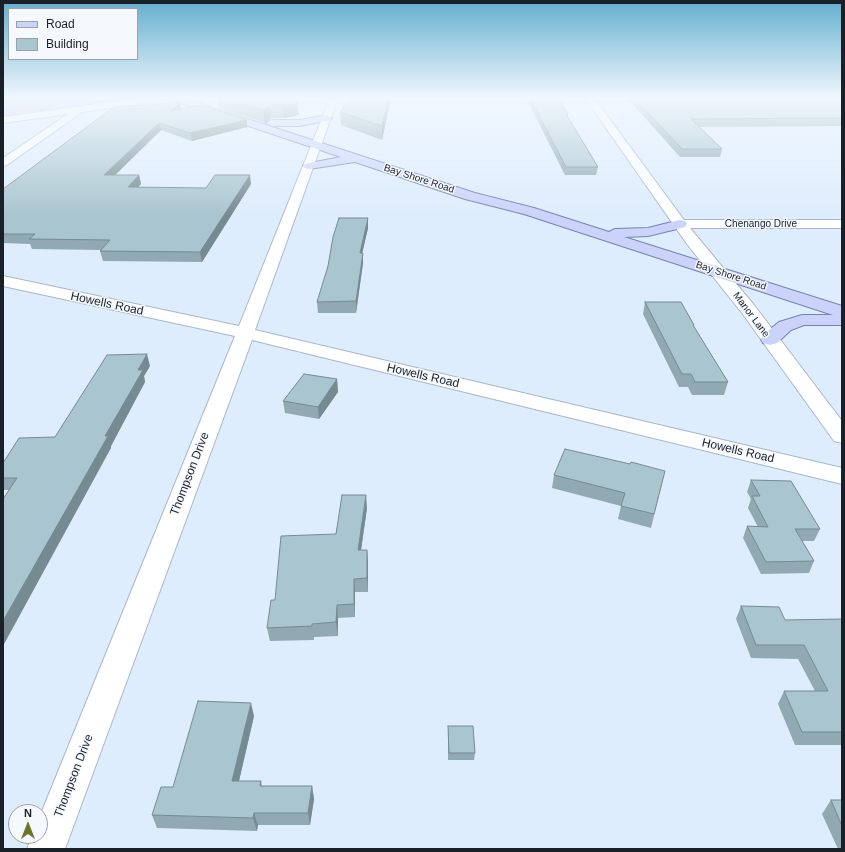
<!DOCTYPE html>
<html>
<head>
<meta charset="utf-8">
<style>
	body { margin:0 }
	#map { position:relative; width:845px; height:852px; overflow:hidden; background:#deedfd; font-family:Arial,sans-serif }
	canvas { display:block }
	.frame { position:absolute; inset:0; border:4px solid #192027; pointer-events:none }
	.legend { position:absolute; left:8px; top:8px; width:130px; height:52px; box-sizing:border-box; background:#f5f9fd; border:1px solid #9da2a7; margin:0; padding:5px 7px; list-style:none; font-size:12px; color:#192027 }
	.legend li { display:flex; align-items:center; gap:8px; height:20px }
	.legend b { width:20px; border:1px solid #9da2a7 }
	.north { position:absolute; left:8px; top:804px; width:40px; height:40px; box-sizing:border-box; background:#f5f9fd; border:1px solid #9da2a7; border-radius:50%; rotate:0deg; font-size:11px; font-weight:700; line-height:16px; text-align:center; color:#192027 }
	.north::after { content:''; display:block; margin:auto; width:14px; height:18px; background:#6b7723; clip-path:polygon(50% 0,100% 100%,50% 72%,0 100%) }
</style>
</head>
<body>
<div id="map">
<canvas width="845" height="852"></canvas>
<div class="frame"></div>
<ul class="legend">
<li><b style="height:5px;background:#cbd3fb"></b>Road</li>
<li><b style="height:11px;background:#a9c5cf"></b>Building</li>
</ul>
<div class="north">N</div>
</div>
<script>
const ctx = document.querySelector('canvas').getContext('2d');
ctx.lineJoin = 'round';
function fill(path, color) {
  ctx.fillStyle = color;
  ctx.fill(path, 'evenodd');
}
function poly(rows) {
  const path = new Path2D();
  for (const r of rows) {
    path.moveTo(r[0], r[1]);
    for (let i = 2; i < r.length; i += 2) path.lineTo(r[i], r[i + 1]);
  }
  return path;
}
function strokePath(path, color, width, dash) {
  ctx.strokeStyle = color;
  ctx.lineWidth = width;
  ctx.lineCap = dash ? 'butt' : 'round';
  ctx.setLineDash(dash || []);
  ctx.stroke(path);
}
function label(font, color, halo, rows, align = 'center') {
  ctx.font = font + ' Arial,sans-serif';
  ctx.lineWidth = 3;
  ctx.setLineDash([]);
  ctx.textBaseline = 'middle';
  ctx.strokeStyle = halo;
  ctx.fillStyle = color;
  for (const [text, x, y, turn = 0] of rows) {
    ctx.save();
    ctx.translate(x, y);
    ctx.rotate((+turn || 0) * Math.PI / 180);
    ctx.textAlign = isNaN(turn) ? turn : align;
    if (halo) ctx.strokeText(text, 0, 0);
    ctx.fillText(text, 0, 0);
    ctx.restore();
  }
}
fill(poly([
	[3,98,142,98,3,117]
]), '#d3bff8');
const minor = poly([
	[140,98,163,98,159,101,82,112,7,165,3,166,3,158,68,114,3,123,3,117,140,98],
	[330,98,338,98,255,330,842,468,842,484,252,340,65,849,27,849,32,836,40,836,40,816,235,336,3,286,3,276,239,326,330,98],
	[585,98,594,98,684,220,842,220,842,228,690,228,754,305,842,421,842,443,834,441,742,313,687,244,585,98]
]);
const major = poly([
	[170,98,183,98,475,193,534,208,609,232,615,229,648,228,680,220,685,221,687,224,685,227,648,236,624,237,842,306,842,325,804,325,791,330,777,343,770,345,763,343,761,339,763,335,779,322,802,315,833,315,524,214,465,199,355,162,309,169,305,168,303,166,305,164,341,157,171,100,170,98],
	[327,115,332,118,330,120,300,126,271,126,266,123,271,120,300,120,327,115]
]);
strokePath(minor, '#a6b8ca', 2);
strokePath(major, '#7682b0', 2);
fill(minor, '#fff');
fill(major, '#cbd3fb');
fill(poly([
	[217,98,293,98,297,102,299,115,284,118,271,118,265,123,219,108],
	[351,98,391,98,382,140,341,125,340,112],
	[526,98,558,98,568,114,568,117,598,167,596,175,565,175],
	[626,98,842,98,842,126,699,127,722,149,720,157,680,157,637,109],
	[181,109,247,127,192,141,161,130,115,175,139,175,141,184,137,187,206,188,251,184,202,262,103,261,100,251,101,250,32,249,30,244,3,243,3,189],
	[368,218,368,228,362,253,363,263,356,313,318,313,317,302],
	[645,302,694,325,694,327,728,382,724,395,692,395,688,387,679,387,643,314],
	[150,366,144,376,145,382,111,446,111,448,9,490,3,490,3,463,55,437],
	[337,379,338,392,319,419,285,413,283,401],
	[630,464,665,471,651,528,618,519,621,506,552,488,554,475],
	[751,480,820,529,814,541,802,541,814,561,809,573,761,574,743,538,747,526,758,527,748,508,751,499,747,492],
	[367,508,361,550,367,550,368,563,368,592,355,592,355,617,338,618,338,636,314,637,314,640,270,641,267,628,275,600,336,534],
	[741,606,785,620,842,619,842,745,795,745,778,704,784,691,815,691,798,659,751,658,736,619],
	[254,716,239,781,261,781,262,786,312,786,314,799,310,825,258,825,257,831,157,828,152,815,173,787],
	[448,726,475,753,474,760,448,760],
	[831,800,842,800,842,849,838,849,822,814]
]), '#91a9b2');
fill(poly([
	[388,98,391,98,382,140,382,126],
	[297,102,299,115,284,118,283,105],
	[180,103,181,110,171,111],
	[270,105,271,118,265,123,263,110],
	[247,120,247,127,192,141,190,133],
	[159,123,161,130,106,184,104,175],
	[139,175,141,184,130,196,128,187],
	[250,175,251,184,202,262,200,252],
	[368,218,368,228,360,263,360,253],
	[363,253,363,263,356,313,356,301],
	[147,354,150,366,144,376,145,382,111,446,111,448,3,646,3,621,105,436,138,370],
	[337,379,338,392,319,419,318,407],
	[366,495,367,508,359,564,358,550],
	[367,550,368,563,368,592,367,578],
	[354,579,355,592,355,617,354,604],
	[337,605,338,618,338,636,336,622],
	[251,703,254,716,236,794,232,781],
	[312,786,314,799,310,825,308,813],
	[254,813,258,825,257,831,253,818]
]), '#768a91');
const building = poly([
	[225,98,293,98,297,102,283,105,270,105,263,110,225,98],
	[351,98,388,98,382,126,340,112,351,98],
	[530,98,558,98,568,114,566,114,598,167,566,167,530,98],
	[634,98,842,98,842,118,691,119,722,149,682,149,634,98],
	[180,103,171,111,201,105,247,120,190,133,159,123,104,175,139,175,128,187,206,188,215,175,250,175,200,252,100,251,110,240,29,239,35,234,3,234,3,189,114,107,180,103],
	[339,218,368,218,360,253,363,253,356,301,317,302,328,266,333,237,339,218],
	[645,302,681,302,694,325,693,325,728,382,695,382,691,374,682,374,645,302],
	[147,354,138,370,143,370,105,436,108,436,3,621,3,499,17,478,3,478,3,463,19,438,55,437,107,355,147,354],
	[304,374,337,379,318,407,283,401,304,374],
	[565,449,630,464,631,462,665,471,654,514,621,506,625,493,554,475,565,449],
	[751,480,791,481,820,529,795,529,814,561,766,562,747,526,768,527,752,496,760,496,751,480],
	[342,495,366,495,358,550,367,550,367,578,354,579,354,604,337,605,336,622,312,624,312,626,267,628,271,600,275,600,281,536,336,534,342,495],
	[741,606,779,607,785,620,842,619,842,732,802,732,784,691,828,691,804,645,756,645,741,606],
	[198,701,251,703,232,781,261,781,260,786,312,786,308,813,254,813,253,818,152,815,161,787,173,787,198,701],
	[448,726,473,726,475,753,449,753,448,726],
	[831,800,842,800,842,826,831,800]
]);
fill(building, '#a9c5cf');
strokePath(building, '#768a91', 1);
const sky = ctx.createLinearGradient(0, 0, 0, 217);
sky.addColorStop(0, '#63aece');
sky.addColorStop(0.45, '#f0f7fe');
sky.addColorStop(1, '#f0f7fe00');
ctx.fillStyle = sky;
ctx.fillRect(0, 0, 845, 217);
label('10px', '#192027', '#f5f9fd', [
	["Bay Shore Road",419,179,18],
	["Chenango Drive",761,224],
	["Bay Shore Road",731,276,18],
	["Manor Lane",751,315,53]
]);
label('12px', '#192027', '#f5f9fd', [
	["Howells Road",107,304,12],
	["Howells Road",423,376,13],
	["Howells Road",738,451,13],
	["Thompson Drive",190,474,-69],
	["Thompson Drive",74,776,-69]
]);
</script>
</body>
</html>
